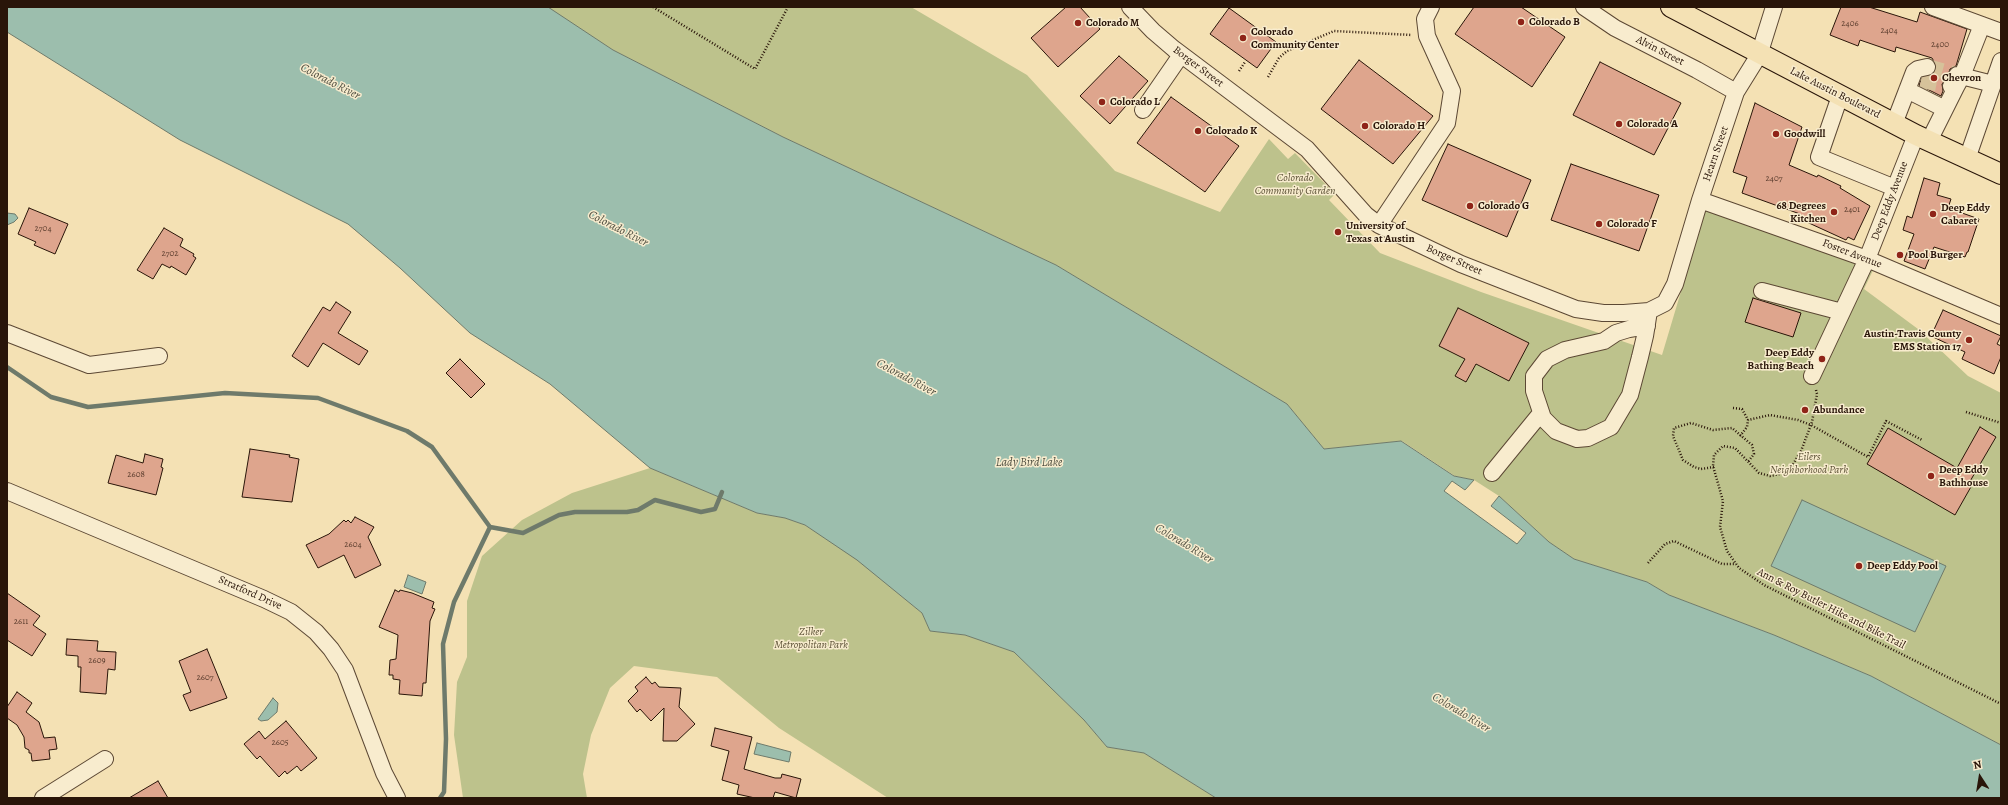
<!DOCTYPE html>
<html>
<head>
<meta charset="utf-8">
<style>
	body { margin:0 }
	#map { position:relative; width:2008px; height:805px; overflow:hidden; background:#f4e1b4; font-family:Alegreya,serif }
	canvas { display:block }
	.frame { position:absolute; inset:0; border:8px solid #291509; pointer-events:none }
	.north { position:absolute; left:1960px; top:757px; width:40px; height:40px; -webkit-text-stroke:3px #f8ecce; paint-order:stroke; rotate:348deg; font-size:11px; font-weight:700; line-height:16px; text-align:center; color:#291509 }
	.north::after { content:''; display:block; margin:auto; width:14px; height:18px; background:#291509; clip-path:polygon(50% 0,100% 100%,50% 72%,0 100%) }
</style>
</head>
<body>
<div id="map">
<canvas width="2008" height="805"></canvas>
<div class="frame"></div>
<div class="north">N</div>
</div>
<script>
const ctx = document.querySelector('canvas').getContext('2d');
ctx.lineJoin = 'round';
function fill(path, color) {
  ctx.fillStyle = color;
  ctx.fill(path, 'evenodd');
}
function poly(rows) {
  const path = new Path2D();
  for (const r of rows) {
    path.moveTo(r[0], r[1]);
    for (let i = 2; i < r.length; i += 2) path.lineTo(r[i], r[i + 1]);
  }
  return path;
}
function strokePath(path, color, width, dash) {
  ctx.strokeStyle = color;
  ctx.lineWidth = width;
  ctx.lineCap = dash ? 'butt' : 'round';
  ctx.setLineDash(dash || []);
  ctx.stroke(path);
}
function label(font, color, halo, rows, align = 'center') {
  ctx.font = font + ' Alegreya,serif';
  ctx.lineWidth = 3;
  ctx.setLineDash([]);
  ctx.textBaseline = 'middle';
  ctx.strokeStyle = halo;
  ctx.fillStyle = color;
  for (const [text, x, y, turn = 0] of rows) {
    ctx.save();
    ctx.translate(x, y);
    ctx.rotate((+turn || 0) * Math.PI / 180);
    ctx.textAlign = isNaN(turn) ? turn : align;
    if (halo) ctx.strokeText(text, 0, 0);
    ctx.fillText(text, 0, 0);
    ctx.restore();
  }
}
fill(poly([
	[547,7,911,7,1027,75,1115,171,1220,212,1269,139,1288,159,1295,153,1335,194,1329,200,1380,253,1481,292,1662,355,1706,208,1876,264,1864,289,1918,329,1968,376,2001,393,2001,745,1871,676,1774,635,1669,595,1647,582,1574,559,1549,542,1499,496,1474,480,1455,476,1402,441,1324,449,1287,404,1056,265,783,137,613,50],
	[650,468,757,513,785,518,805,525,857,559,922,613,930,631,965,635,1014,652,1084,720,1107,747,1144,753,1216,798,888,798,779,728,717,677,634,666,610,688,591,735,583,774,587,798,463,798,454,735,457,682,467,657,467,601,482,556,522,520,572,493]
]), '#bdc28c');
const water = poly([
	[7,7,548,7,613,50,783,137,1056,265,1287,404,1324,449,1401,441,1454,476,1474,480,1465,490,1452,481,1444,491,1517,544,1526,533,1491,506,1499,496,1549,542,1574,559,1647,582,1669,595,1774,635,1871,676,2001,745,2001,798,1216,798,1144,753,1107,747,1084,720,1014,652,965,635,930,631,922,613,857,560,805,525,785,518,757,513,650,468,550,384,470,333,400,268,348,224,180,140,7,32,7,7],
	[7,213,15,214,18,218,14,222,7,225,7,213],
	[1802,500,1946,566,1915,632,1771,566,1802,500],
	[408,575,426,582,422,594,404,587,408,575],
	[273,698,278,703,277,712,268,720,261,721,258,719,273,698],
	[757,743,791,752,789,762,754,754,757,743]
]);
fill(water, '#9cbead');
strokePath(water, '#6e7a6b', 1);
strokePath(poly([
	[7,367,51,397,88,407,225,393,318,398,407,431,432,447,490,527,523,533,559,515,575,512,627,512,638,510,655,500,701,512,715,509,722,492],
	[440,798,444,792,446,739,443,644,454,602,490,527]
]), '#6e7a6b', 4.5);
const building = poly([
	[1066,7,1080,7,1100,29,1058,67,1031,38,1066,7],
	[1474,7,1521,7,1565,37,1532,87,1455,34,1474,7],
	[1841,7,1869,7,1917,22,1920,12,1967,29,1956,66,1950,69,1948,77,1942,84,1943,91,1941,96,1919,85,1922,78,1933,74,1936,70,1936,65,1932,58,1896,47,1895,52,1860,40,1858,46,1830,35,1841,7],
	[1229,8,1276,42,1257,68,1210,34,1229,8],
	[1119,56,1148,81,1110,124,1080,96,1119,56],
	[1359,60,1433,116,1393,164,1321,109,1359,60],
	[1600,62,1681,103,1654,155,1573,115,1600,62],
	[1171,97,1239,146,1205,192,1137,143,1171,97],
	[1755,103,1802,127,1789,165,1817,177,1818,175,1841,186,1840,188,1870,206,1854,240,1848,237,1846,240,1798,218,1800,214,1742,193,1747,177,1733,172,1755,103],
	[1448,144,1531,180,1507,237,1422,200,1448,144],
	[1571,164,1659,195,1639,251,1551,220,1571,164],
	[1924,178,1940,183,1937,195,1951,199,1948,208,1979,219,1968,252,1967,252,1965,257,1934,247,1925,269,1904,261,1914,234,1903,230,1907,216,1912,218,1924,178],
	[29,208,68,224,55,254,34,245,36,242,18,234,29,208],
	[164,228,183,239,180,246,194,254,193,256,196,258,186,275,171,266,170,268,162,264,153,279,137,270,164,228],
	[1753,298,1801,313,1793,337,1745,322,1753,298],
	[336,302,351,312,338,333,368,351,359,365,323,343,308,367,292,356,323,307,330,311,336,302],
	[1458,308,1529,343,1509,381,1476,364,1466,382,1455,376,1465,359,1439,346,1458,308],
	[1943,310,2001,336,1997,344,2001,346,2001,357,1994,374,1962,359,1965,352,1931,336,1943,310],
	[460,359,485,384,471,398,446,373,460,359],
	[1980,427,1996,437,1969,483,1972,485,1955,515,1867,464,1888,428,1957,468,1980,427],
	[250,449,290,455,289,457,299,459,292,502,242,497,250,449],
	[145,454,163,459,161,467,163,468,156,495,108,483,116,455,143,463,145,454],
	[355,517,374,527,368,537,381,565,355,578,344,555,318,568,306,545,329,534,344,520,346,522,348,520,351,523,355,517],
	[395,590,399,592,400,590,412,593,434,602,432,608,435,609,430,621,426,683,423,683,422,696,399,694,400,680,393,679,393,675,389,675,390,660,396,659,398,635,379,627,395,590],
	[7,593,40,616,33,625,46,634,32,656,7,640,7,593],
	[67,639,98,641,97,651,116,652,115,670,108,669,106,694,80,692,81,667,78,667,78,656,66,655,67,639],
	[207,649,227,698,190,711,183,695,191,692,179,661,207,649],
	[646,677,652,684,655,682,659,687,681,688,679,707,695,724,677,741,663,741,664,708,651,721,640,709,637,712,628,701,638,691,635,687,646,677],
	[17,692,32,703,26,712,39,722,44,738,55,737,57,749,49,750,50,759,32,761,31,753,29,753,29,750,25,748,24,737,17,725,7,718,7,707,17,692],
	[286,721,317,758,301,771,297,766,287,774,285,771,279,777,260,756,257,759,244,744,259,731,265,739,286,721],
	[715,728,752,737,744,769,775,778,781,778,782,774,801,779,796,798,775,792,773,798,755,798,737,794,739,785,722,780,729,751,711,746,715,728],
	[158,781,168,798,129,798,158,781]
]);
fill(building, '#dea58d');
strokePath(building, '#291509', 1);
strokePath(poly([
	[1927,67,1957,75],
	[1921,80,1951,86]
]), '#d6c29a', 16, [16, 8]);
const minor = poly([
	[1130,7,1153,31,1174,49,1307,149,1366,215,1379,225,1461,264,1576,309,1603,313,1624,313,1649,311,1665,303,1675,284,1700,200,1736,92,1759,55,1774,7],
	[1584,7,1615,28,1697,70,1736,92],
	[1933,7,2001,32],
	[1957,75,1993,84],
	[1951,86,1956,87,1962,76,1982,25],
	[1907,90,1945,109,1956,87],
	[1840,96,1819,157,1895,188],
	[1143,110,1181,55],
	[1894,124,1914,72,1918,69,1927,67],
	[1929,141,1945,109],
	[1967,159,2001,61],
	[1700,200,1867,259,2001,316],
	[1379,225,1447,123,1452,91,1427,36,1425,19,1431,7],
	[1762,291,1842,312],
	[1647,326,1629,329,1616,333,1604,341,1565,350,1547,359,1534,376,1534,391,1543,418,1556,431,1577,439,1588,438,1611,427,1630,395,1640,357,1645,336,1649,311],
	[7,333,89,365,159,356],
	[1812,376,1867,259,1916,135],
	[1492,473,1541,413],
	[7,491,264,599,291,612,316,632,331,649,345,670,384,773,397,798],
	[43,798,105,759]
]);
const major = poly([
	[1671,7,1916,135,2001,174]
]);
strokePath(minor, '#5c4834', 18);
strokePath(major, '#291509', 22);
strokePath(poly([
	[653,7,755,69,788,7],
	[1239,71,1245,62],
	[1268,77,1279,58,1287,51,1334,31,1412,35],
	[1816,390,1817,394,1812,422,1801,451,1792,466,1780,474,1770,476,1759,473,1735,448,1723,446,1714,455,1713,466,1723,501,1720,527,1727,551,1739,568,1764,585,2001,704],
	[1733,408,1742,409,1748,420],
	[1966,412,2001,423],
	[1740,436,1747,427,1748,420,1770,415,1798,420,1811,425,1868,457,1886,421,1922,440],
	[1714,467,1701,469,1694,467,1683,460,1673,436,1674,428,1691,423,1713,430,1732,428,1752,445,1754,454,1748,462],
	[1648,563,1665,544,1674,541,1722,564,1736,564]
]), '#291509', 2.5, [1, 2]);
strokePath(minor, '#f8ecce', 16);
strokePath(major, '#f4e1b4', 20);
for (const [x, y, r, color] of [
	[1521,22,4,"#8f2418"],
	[1078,23,4,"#8f2418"],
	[1243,38,4,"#8f2418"],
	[1934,78,4,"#8f2418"],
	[1102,102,4,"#8f2418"],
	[1619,124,4,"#8f2418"],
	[1365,126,4,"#8f2418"],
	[1198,131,4,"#8f2418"],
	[1776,134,4,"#8f2418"],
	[1470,206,4,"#8f2418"],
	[1834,212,4,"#8f2418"],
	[1933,214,4,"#8f2418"],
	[1599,224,4,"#8f2418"],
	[1338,232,4,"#8f2418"],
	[1900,255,4,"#8f2418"],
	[1969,340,4,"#8f2418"],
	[1822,359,4,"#8f2418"],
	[1805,410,4,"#8f2418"],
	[1931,476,4,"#8f2418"],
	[1859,566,4,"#8f2418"]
]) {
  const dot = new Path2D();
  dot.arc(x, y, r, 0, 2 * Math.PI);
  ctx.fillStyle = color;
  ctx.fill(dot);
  strokePath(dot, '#f8ecce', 1.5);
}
label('9px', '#56392a', null, [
	["2406",1850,24],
	["2404",1889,31],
	["2400",1940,45],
	["2407",1774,179],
	["2401",1852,210],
	["2704",43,229],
	["2702",170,254],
	["2608",136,475],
	["2604",353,545],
	["2611",21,622],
	["2609",97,661],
	["2607",205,678],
	["2605",280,743]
]);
label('bold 11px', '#291509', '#f8ecce', [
	["Colorado B",1529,22],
	["Colorado M",1086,23],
	["Colorado",1251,32],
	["Community Center",1251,45],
	["Chevron",1942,78],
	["Colorado L",1110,102],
	["Colorado A",1627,124],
	["Colorado H",1373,126],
	["Colorado K",1206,131],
	["Goodwill",1784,134],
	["Colorado G",1478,206],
	["68 Degrees",1826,206,"right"],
	["Kitchen",1826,219,"right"],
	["Deep Eddy",1941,208],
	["Cabaret",1941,221],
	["Colorado F",1607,224],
	["University of",1346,226],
	["Texas at Austin",1346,239],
	["Pool Burger",1908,255],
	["Austin-Travis County",1961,334,"right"],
	["EMS Station 17",1961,347,"right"],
	["Deep Eddy",1814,353,"right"],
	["Bathing Beach",1814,366,"right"],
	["Abundance",1813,410],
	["Deep Eddy",1939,470],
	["Bathhouse",1939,483],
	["Deep Eddy Pool",1867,566]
], 'left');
label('11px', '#291509', '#f8ecce', [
	["Alvin Street",1660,51,27],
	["Borger Street",1198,67,37],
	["Lake Austin Boulevard",1835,93,27],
	["Hearn Street",1716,154,-71],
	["Deep Eddy Avenue",1890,201,-69],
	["Foster Avenue",1852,254,21],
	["Borger Street",1454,260,24],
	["Stratford Drive",250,593,24],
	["Ann & Roy Butler Hike and Bike Trail",1831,609,27]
]);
label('italic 11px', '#5d5237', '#f8ecce', [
	["Colorado",1295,178],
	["Community Garden",1295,191],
	["Eilers",1809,457],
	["Neighborhood Park",1809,470],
	["Zilker",811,632],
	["Metropolitan Park",811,645]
]);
label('italic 12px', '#515042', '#f8ecce', [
	["Colorado River",330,82,27],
	["Colorado River",618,229,27],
	["Colorado River",906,378,28],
	["Lady Bird Lake",1029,463],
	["Colorado River",1184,544,31],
	["Colorado River",1461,713,31]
]);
</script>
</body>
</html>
